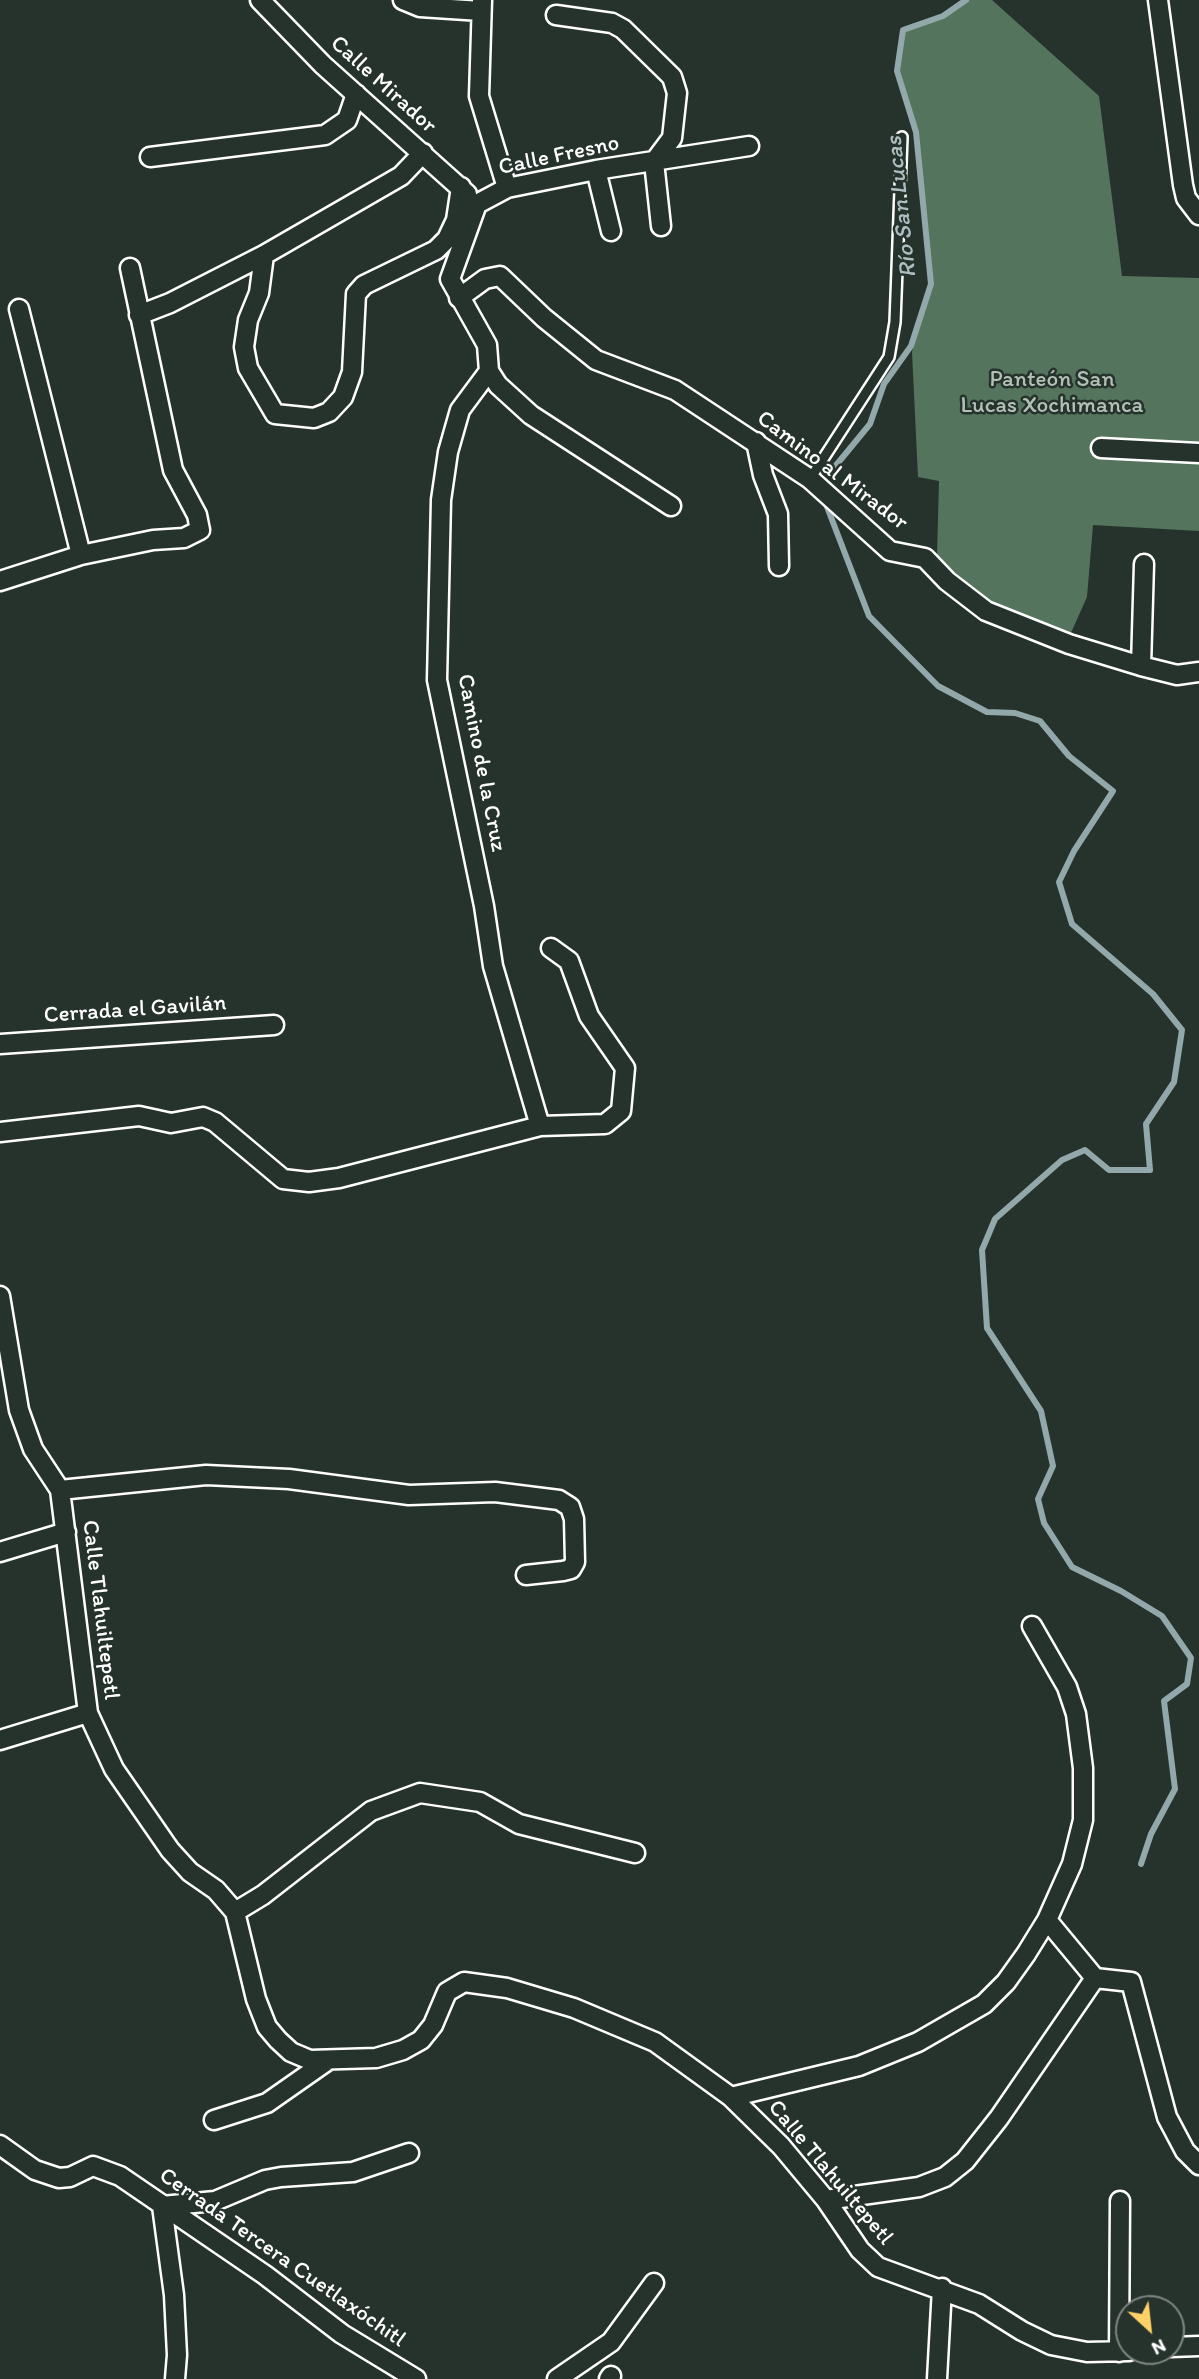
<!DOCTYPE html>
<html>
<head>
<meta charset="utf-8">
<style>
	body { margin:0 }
	#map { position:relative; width:1199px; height:2379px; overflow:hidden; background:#26332d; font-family:Itim,sans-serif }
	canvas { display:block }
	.north { position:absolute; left:1115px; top:2295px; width:70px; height:70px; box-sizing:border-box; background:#26332d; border:2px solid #7d8581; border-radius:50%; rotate:153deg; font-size:19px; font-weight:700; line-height:28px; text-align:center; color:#fff }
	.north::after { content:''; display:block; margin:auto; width:24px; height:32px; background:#ffd166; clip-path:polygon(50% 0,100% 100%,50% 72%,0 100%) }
</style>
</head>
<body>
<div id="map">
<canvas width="1199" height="2379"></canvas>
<div class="north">N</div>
</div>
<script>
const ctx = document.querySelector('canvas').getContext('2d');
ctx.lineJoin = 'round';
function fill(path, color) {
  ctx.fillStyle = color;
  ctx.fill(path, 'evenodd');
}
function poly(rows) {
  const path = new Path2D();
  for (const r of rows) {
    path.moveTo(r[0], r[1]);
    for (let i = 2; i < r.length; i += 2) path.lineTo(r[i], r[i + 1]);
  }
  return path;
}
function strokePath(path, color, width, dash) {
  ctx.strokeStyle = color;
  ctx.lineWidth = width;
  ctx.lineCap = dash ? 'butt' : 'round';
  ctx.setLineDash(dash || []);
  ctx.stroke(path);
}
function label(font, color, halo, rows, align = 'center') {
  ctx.font = font + ' Itim,sans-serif';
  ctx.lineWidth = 5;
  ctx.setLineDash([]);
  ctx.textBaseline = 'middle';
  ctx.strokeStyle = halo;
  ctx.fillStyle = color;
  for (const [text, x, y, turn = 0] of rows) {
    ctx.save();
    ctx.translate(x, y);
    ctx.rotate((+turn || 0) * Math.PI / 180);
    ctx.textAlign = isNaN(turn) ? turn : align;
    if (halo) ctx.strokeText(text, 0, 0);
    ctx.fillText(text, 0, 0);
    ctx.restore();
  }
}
fill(poly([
	[966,0,992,0,1099,96,1122,276,1199,278,1199,531,1093,525,1087,597,1070,635,991,605,937,557,939,481,918,477,912,352,931,284,916,132,897,72,903,30,943,16]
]), '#54745d');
strokePath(poly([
	[833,469,870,424,884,384,911,346,931,284,916,132,897,71,903,30,943,16,966,0],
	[824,499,869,616,938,686,987,712,1015,713,1040,721,1069,756,1113,791,1074,851,1059,882,1072,924,1153,994,1182,1030,1174,1082,1146,1124,1150,1170,1109,1170,1085,1150,1062,1160,995,1219,982,1250,987,1328,1041,1411,1053,1466,1038,1499,1044,1523,1072,1567,1121,1591,1162,1616,1191,1658,1187,1684,1164,1701,1175,1789,1151,1834,1141,1864]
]), '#93a8aa', 6);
const service = poly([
	[810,479,889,357,895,322,902,137]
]);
const minor = poly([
	[260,0,323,65,467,194],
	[403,0,420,7,481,11],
	[482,0,479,96,507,188],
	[1158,0,1183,185,1186,198,1199,215],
	[556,15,612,23,623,29,672,77,677,93,672,138,654,162],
	[150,157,325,135,347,120,356,94],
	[654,162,661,226],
	[596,170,611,231],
	[264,255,259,293,248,320,244,347,248,368,275,414,314,418,329,412,343,397,352,372,356,294,364,285,436,250,447,239,456,220,461,187],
	[459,298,485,279,500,276,544,318,596,360,675,390,810,479,890,551,925,558,947,581,986,611,1069,644,1141,666,1177,675,1199,672],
	[19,309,81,555],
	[139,315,170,303,264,255,401,176,423,153],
	[489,371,460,410,448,452,441,500,437,680,484,906,493,966,540,1126],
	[489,371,487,345,450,279,477,204,507,188,596,170,749,146],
	[489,371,498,385,531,415,671,506],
	[756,442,763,475,778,514,779,566],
	[1101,448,1199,453],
	[0,581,81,555,153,540,184,538,200,530,197,515,173,470,130,268],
	[1141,666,1144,564],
	[0,1044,274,1025],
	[0,1132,139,1116,171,1123,203,1117,215,1122,283,1179,309,1182,339,1178,540,1126,605,1124,621,1111,625,1068,589,1016,569,961,551,948],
	[0,1296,19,1410,33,1449,60,1490,88,1713,114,1769,170,1850,190,1872,216,1890,235,1912,256,1999,267,2027,278,2040,291,2052,310,2060,376,2058,403,2050,421,2040,433,2025,447,1992,464,1982,507,1988,574,2008,655,2042,731,2097,781,2146,826,2200,860,2250,878,2267,979,2304,1022,2331,1051,2345,1087,2352,1129,2351],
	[60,1490,206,1475,289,1479,409,1495,495,1492,559,1500,570,1507,574,1519,575,1562,571,1569,563,1571,526,1575],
	[0,1552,66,1532],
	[0,1740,88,1713],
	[235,1912,263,1895,371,1811,420,1793,480,1802,519,1824,635,1853],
	[1047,1920,1095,1978],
	[1095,1978,1131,1982,1167,2117,1185,2151,1199,2165],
	[731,2097,859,2066,918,2042,984,2004,1006,1982,1026,1954,1047,1920,1072,1864,1083,1820,1083,1768,1076,1714,1067,1687,1032,1626],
	[214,2120,267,2103,327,2061],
	[0,2145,35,2170,59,2178,70,2177,93,2166,120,2176,265,2275,342,2334,416,2379],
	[826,2200,919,2187,945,2177,965,2161,999,2118,1095,1978],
	[1171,2347,1199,2346],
	[1119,2352,1120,2201],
	[175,2379,177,2355,174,2295,162,2206,215,2201,265,2180,281,2177,353,2172,409,2153],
	[557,2379,611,2342,654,2283],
	[609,2379,611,2376],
	[937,2379,942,2288]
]);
strokePath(service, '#fff', 14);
strokePath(minor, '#fff', 23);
strokePath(service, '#26332d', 9);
strokePath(minor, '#26332d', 18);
label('23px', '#fff', '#26332d', [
	["Calle Mirador",383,85,42],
	["Calle Fresno",559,156,-12],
	["Camino al Mirador",832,471,37],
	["Camino de la Cruz",481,763,79],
	["Cerrada el Gavilán",135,1010,-4],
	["Calle Tlahuiltepetl",100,1610,83],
	["Calle Tlahuiltepetl",830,2173,50],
	["Cerrada Tercera Cuetlaxóchitl",282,2258,35]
]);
label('23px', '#b2c0b6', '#26332d', [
	["Panteón San",1052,380],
	["Lucas Xochimanca",1052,406]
]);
label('italic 24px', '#aebec0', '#26332d', [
	["Río San Lucas",902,207,-96]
]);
</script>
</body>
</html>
